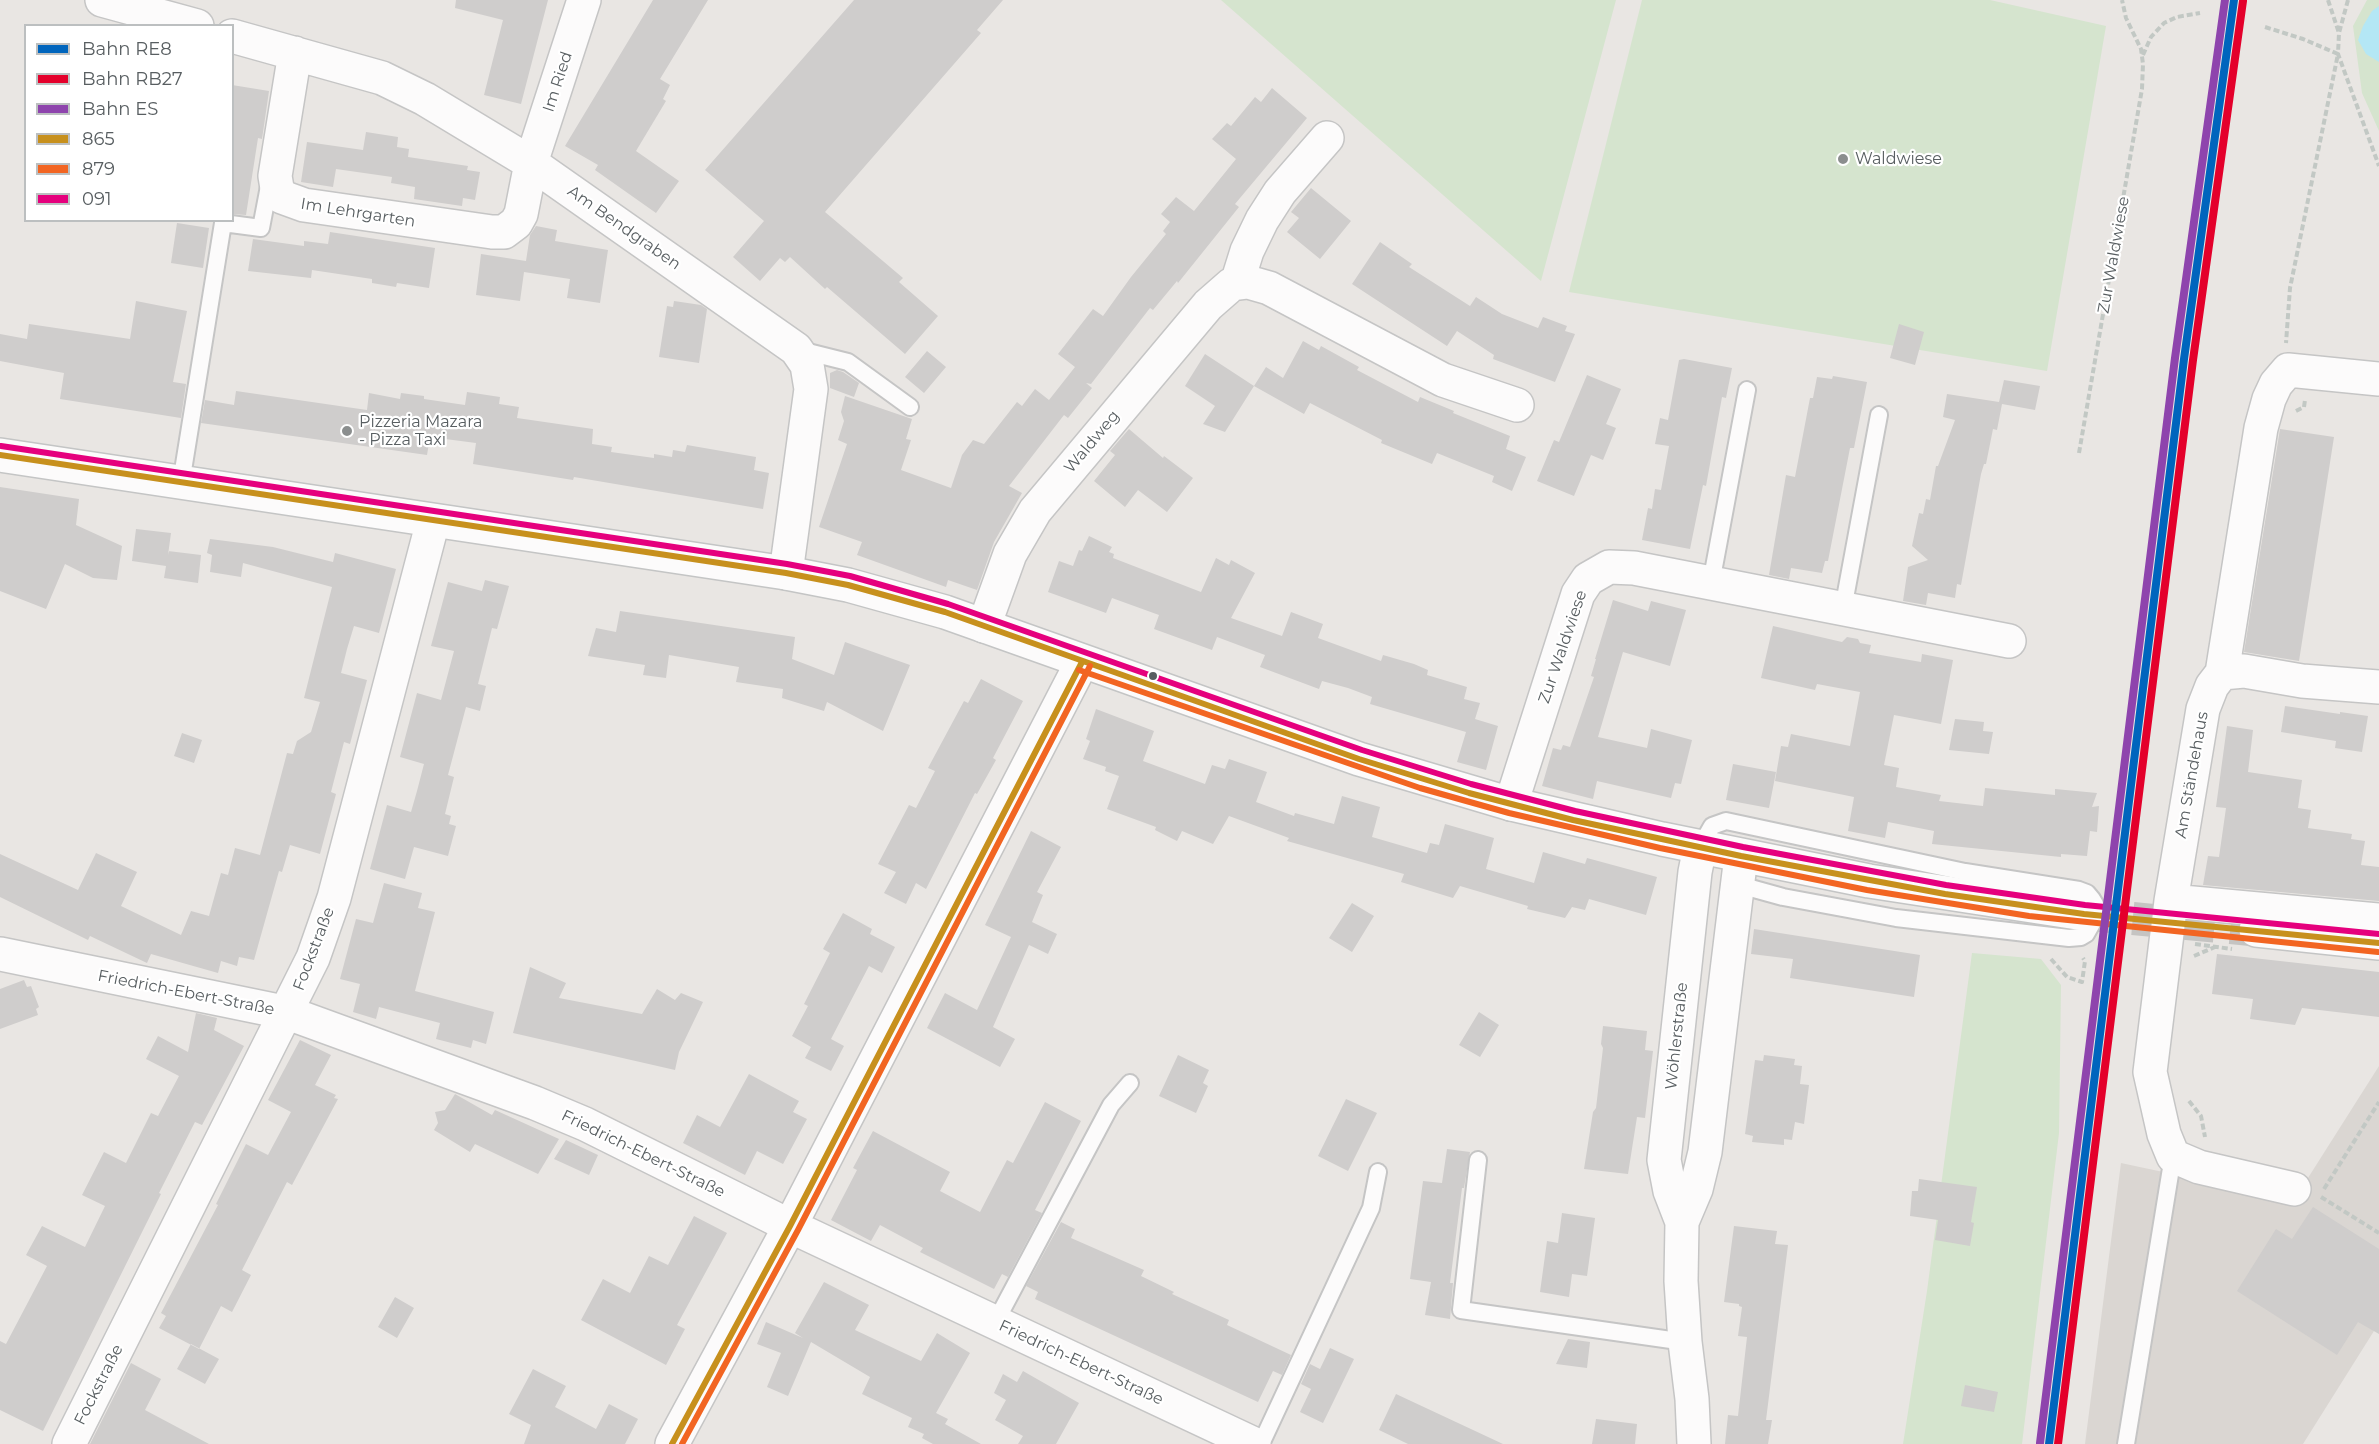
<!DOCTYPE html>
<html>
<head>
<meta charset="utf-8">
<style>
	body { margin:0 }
	#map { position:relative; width:2379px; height:1444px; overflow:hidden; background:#e9e6e3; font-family:Montserrat,sans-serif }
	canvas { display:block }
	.legend { position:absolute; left:24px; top:24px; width:210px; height:198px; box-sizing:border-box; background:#fff; border:2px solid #bcbfc0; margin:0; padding:8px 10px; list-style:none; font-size:18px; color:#585e61 }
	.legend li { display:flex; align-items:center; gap:12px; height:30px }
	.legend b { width:30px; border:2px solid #bcbfc0 }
</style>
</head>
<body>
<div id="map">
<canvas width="2379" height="1444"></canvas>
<ul class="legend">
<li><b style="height:8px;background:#0065bd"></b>Bahn RE8</li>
<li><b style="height:8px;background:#e4002b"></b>Bahn RB27</li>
<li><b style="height:8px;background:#8e44ad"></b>Bahn ES</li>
<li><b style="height:8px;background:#c7901d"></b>865</li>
<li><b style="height:8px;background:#f26522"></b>879</li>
<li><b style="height:8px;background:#e5007d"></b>091</li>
</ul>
</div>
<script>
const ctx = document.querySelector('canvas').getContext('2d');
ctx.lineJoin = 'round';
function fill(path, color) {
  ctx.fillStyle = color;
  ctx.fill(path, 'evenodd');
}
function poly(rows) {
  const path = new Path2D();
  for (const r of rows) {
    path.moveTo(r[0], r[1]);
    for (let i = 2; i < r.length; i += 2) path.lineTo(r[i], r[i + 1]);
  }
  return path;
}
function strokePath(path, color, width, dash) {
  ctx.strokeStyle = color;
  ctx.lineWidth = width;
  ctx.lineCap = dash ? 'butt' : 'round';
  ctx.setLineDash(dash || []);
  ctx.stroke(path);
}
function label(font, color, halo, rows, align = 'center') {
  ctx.font = font + ' Montserrat,sans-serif';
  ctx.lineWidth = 4.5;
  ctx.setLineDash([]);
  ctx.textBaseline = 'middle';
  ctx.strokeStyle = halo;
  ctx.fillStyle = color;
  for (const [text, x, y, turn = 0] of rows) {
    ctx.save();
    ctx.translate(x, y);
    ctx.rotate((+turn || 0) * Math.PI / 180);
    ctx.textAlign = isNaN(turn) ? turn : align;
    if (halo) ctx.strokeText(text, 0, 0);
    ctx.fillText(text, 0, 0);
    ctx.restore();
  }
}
fill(poly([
	[2379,1066,2379,1323,2303,1444,2085,1444,2121,1163,2294,1200]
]), '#dad6d2');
fill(poly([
	[1221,0,1616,0,1541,281],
	[1642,0,1990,0,2106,26,2047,371,1569,292],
	[2367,0,2379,0,2379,131,2362,93,2353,26],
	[1972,953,2041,959,2061,985,2059,1133,2022,1444,1903,1444,1927,1291]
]), '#d5e4ce');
fill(poly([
	[2379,6,2379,62,2366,54,2358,40,2363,26,2372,11]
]), '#b4e7f5');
fill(poly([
	[456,0,548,0,521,104,484,95,503,20,455,8],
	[653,0,708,0,660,79,670,85,663,99,666,101,636,151,679,181,656,213,595,170,598,165,565,146],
	[854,0,1003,0,977,30,981,33,825,212,903,278,899,282,938,316,905,354,827,287,825,289,790,257,785,262,780,258,760,281,733,257,764,221,705,170],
	[232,85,269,91,262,139,258,138,246,215,232,214],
	[1272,88,1307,118,1235,204,1239,207,1178,283,1177,281,1153,310,1150,308,1091,384,1086,383,1092,388,1068,418,1064,415,1009,486,1022,493,994,542,977,590,948,580,946,587,857,555,862,542,819,527,847,444,838,440,844,421,841,412,845,396,912,419,906,439,911,440,901,470,951,488,962,455,973,440,984,444,1017,402,1022,406,1035,389,1049,400,1075,367,1058,354,1093,309,1103,316,1131,277,1166,234,1163,231,1170,222,1161,214,1176,197,1194,211,1236,159,1212,139,1227,123,1231,126,1255,97,1261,102],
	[366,132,398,137,397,147,409,149,408,157,468,166,467,170,480,172,475,200,463,198,462,206,414,199,415,187,391,183,392,177,336,169,333,187,301,182,307,142,363,150],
	[1311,188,1351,221,1320,259,1287,232,1299,218,1291,212],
	[177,223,209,228,203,268,171,263],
	[536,226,557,230,555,241,608,250,600,303,567,298,570,279,524,272,520,301,476,295,481,254,526,261,530,235],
	[330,232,435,248,429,288,397,283,396,287,372,283,372,279,312,270,311,278,248,271,253,239,304,246,304,241,328,244],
	[1380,242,1412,264,1409,267,1470,306,1476,297,1502,314,1538,328,1543,317,1567,326,1565,331,1575,334,1555,382,1493,359,1494,355,1457,331,1447,346,1352,284],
	[136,301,187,311,173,382,186,384,181,418,60,399,64,373,0,361,0,334,27,339,29,324,130,339],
	[674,301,701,305,707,309,699,363,659,357,667,306,673,307],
	[1899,324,1924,332,1915,365,1890,358],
	[1303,341,1319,350,1321,346,1359,367,1357,370,1418,402,1420,397,1454,411,1453,413,1510,436,1506,449,1526,457,1512,491,1492,482,1494,476,1437,453,1432,464,1381,443,1382,440,1310,403,1304,414,1254,386,1225,432,1203,424,1215,406,1185,386,1205,354,1254,386,1266,367,1283,378],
	[927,351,946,367,924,393,905,377],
	[1684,359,1732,368,1726,398,1722,397,1706,486,1703,485,1690,549,1642,540,1648,508,1652,509,1655,489,1661,490,1669,446,1655,444,1660,418,1668,420,1679,360],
	[837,370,843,372,859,383,854,397,830,388,830,373],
	[1587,375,1621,389,1606,424,1616,428,1603,460,1591,455,1574,496,1537,481,1554,440,1559,442],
	[1833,376,1867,382,1854,448,1850,448,1828,561,1825,561,1822,573,1791,568,1789,579,1769,575,1786,475,1795,477,1810,398,1813,398,1817,377,1832,379],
	[2004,380,2040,386,2035,410,2002,404,1997,430,1993,429,1986,464,1984,464,1981,474,1961,585,1957,584,1955,598,1928,593,1926,605,1903,601,1908,567,1928,560,1912,546,1919,513,1923,514,1926,499,1930,500,1936,466,1938,466,1955,420,1943,417,1947,394,1999,402],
	[236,391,367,410,369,393,400,399,401,393,424,396,424,399,465,405,467,392,500,397,499,404,519,407,517,418,593,429,592,444,612,447,611,452,654,458,654,454,672,457,673,450,685,452,687,445,756,457,754,470,769,473,763,509,574,477,573,480,473,464,476,443,430,437,427,455,201,423,205,400,234,405],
	[1129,429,1163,458,1164,456,1193,478,1167,512,1138,490,1125,507,1094,481,1115,455,1110,451],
	[2280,429,2334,437,2299,661,2244,652],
	[0,487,79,499,76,525,122,546,117,580,93,578,65,564,46,609,0,591],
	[136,529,171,533,168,555,168,551,201,555,198,583,164,578,166,566,132,561],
	[1089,536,1112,547,1109,552,1114,554,1113,558,1201,592,1216,558,1229,565,1231,560,1255,573,1231,618,1282,636,1291,612,1323,624,1318,638,1381,661,1383,655,1414,664,1428,670,1427,675,1467,687,1464,699,1480,703,1475,719,1498,726,1486,770,1457,762,1466,732,1370,704,1372,697,1348,688,1322,681,1319,689,1260,667,1265,655,1217,637,1212,650,1154,629,1159,615,1112,598,1106,613,1048,592,1059,561,1073,566,1079,550,1082,551],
	[210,539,273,547,333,562,335,553,396,569,379,633,354,626,347,649,341,673,367,680,350,744,344,742,331,792,336,794,320,854,290,845,282,872,279,871,254,960,239,957,237,966,221,961,218,973,151,954,147,963,90,936,88,940,0,897,0,854,78,890,96,853,137,872,121,906,181,935,191,911,209,916,221,873,228,875,235,848,260,855,287,753,293,754,297,741,311,732,320,702,304,698,332,587,243,563,241,577,210,572,212,555,207,553],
	[485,580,509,586,497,629,492,628,478,684,486,686,480,711,466,707,448,775,454,777,445,814,451,816,449,824,456,826,448,856,414,847,405,879,370,869,387,805,411,812,417,791,424,764,400,757,417,693,441,700,454,651,431,646,448,582,482,591],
	[1613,600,1648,611,1651,601,1686,610,1670,666,1623,652,1598,737,1647,748,1651,729,1692,740,1681,784,1675,783,1671,798,1597,781,1593,799,1542,786,1553,748,1561,750,1563,745,1570,747,1594,677,1591,676,1596,659,1595,659],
	[620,611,795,637,792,659,834,675,845,642,910,665,883,731,827,702,824,711,782,698,783,689,736,682,739,667,669,655,666,678,643,675,645,665,588,656,596,628,616,632],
	[1773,626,1842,642,1847,637,1858,639,1860,643,1871,645,1869,653,1921,662,1922,654,1953,660,1941,724,1894,715,1884,765,1899,768,1896,787,1941,795,1939,801,1983,806,1985,788,2055,795,2055,789,2097,793,2092,807,2099,806,2097,832,2090,831,2087,856,2061,854,2061,857,1932,844,1934,831,1888,822,1885,838,1848,831,1854,797,1775,781,1781,746,1788,747,1791,734,1850,746,1860,692,1817,684,1815,690,1761,678],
	[981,679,1023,701,993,758,996,760,977,794,975,793,926,889,916,883,906,904,884,893,896,872,878,864,909,805,916,808,935,771,928,768,964,701,968,703],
	[2285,706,2340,714,2340,712,2368,716,2362,752,2335,748,2336,741,2281,732],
	[1096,709,1154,731,1143,761,1205,784,1212,765,1225,769,1229,759,1267,772,1256,802,1294,816,1295,813,1334,824,1342,796,1380,807,1372,837,1427,853,1430,843,1439,845,1445,824,1494,838,1486,869,1534,883,1543,852,1585,864,1587,858,1657,877,1646,915,1589,899,1585,910,1572,907,1565,918,1527,909,1528,906,1460,886,1453,898,1401,882,1404,874,1287,841,1289,838,1229,816,1213,844,1182,831,1177,841,1155,830,1156,827,1107,809,1119,776,1105,771,1106,767,1083,759,1090,741,1086,739],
	[1955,719,1984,722,1983,731,1993,732,1989,754,1949,750],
	[2227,726,2253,730,2248,772,2302,780,2298,808,2311,810,2308,828,2352,834,2351,839,2365,841,2361,865,2379,867,2379,901,2203,885,2208,856,2219,857,2226,808,2216,807],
	[182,733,202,740,194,763,174,756],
	[1733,764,1776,772,1769,808,1726,800],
	[1031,831,1061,847,1037,892,1043,895,1032,922,1057,934,1048,954,1029,945,993,1027,1015,1039,1000,1067,927,1028,945,993,977,1010,1011,937,985,925],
	[384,883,422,893,418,908,435,912,415,991,494,1012,486,1044,473,1040,471,1048,436,1039,440,1023,379,1007,376,1019,353,1012,360,984,340,979,356,919,373,923],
	[1352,903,1374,916,1352,952,1329,938],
	[843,913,872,929,870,934,895,947,882,973,869,966,831,1039,844,1046,831,1071,805,1058,811,1047,792,1036,808,1006,804,1004,830,953,823,949],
	[1754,929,1920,955,1914,997,1790,978,1793,959,1751,954],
	[2217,954,2379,972,2379,1017,2302,1008,2295,1025,2250,1019,2253,999,2212,994],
	[530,967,566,983,559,998,642,1014,657,989,675,1000,681,993,703,1002,679,1052,675,1070,513,1033],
	[24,980,27,987,31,986,39,1007,36,1009,38,1015,0,1029,0,989],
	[1479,1012,1499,1025,1480,1057,1459,1045],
	[196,1013,217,1018,214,1030,244,1046,202,1125,195,1122,159,1193,161,1194,43,1431,0,1410,0,1341,6,1344,47,1266,26,1255,42,1226,85,1247,105,1206,82,1195,104,1152,126,1163,151,1113,158,1116,179,1076,146,1059,158,1036,188,1052],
	[1603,1026,1647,1031,1645,1050,1653,1051,1645,1118,1637,1117,1628,1174,1584,1169,1593,1112,1596,1108,1603,1048,1601,1044],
	[300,1040,331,1055,315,1085,336,1095,334,1098,338,1099,292,1185,287,1182,242,1270,251,1275,232,1312,221,1306,199,1349,159,1328,166,1316,161,1313,218,1205,216,1204,246,1144,268,1155,291,1112,268,1100],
	[1178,1055,1209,1070,1203,1083,1208,1086,1196,1113,1159,1096],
	[1764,1055,1795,1059,1794,1065,1802,1066,1800,1084,1809,1085,1804,1124,1795,1122,1792,1140,1784,1139,1784,1145,1752,1142,1753,1136,1745,1134,1755,1060,1763,1061],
	[749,1074,799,1101,793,1112,807,1119,783,1164,757,1151,745,1175,683,1143,697,1115,720,1127],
	[455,1094,492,1115,495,1110,559,1139,538,1174,475,1144,470,1152,434,1130,438,1123,435,1112,445,1110],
	[1346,1099,1377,1113,1348,1171,1318,1156],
	[1045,1102,1081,1121,1035,1210,1042,1213,1008,1277,1002,1274,994,1289,920,1252,923,1248,880,1225,871,1241,831,1220,857,1170,853,1168,873,1131,950,1172,940,1191,980,1212,1007,1160,1013,1163],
	[566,1140,598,1155,589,1175,554,1159],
	[1447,1149,1470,1152,1464,1188,1462,1188,1450,1283,1453,1283,1450,1319,1425,1315,1431,1282,1410,1279,1423,1181,1442,1183],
	[1919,1179,1977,1187,1971,1222,1974,1223,1970,1246,1935,1240,1938,1220,1910,1216,1912,1191,1918,1191],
	[2313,1207,2379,1249,2379,1334,2358,1322,2337,1355,2237,1291,2276,1229,2292,1239],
	[1562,1213,1595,1218,1587,1276,1572,1274,1569,1297,1540,1292,1547,1241,1558,1243],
	[694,1216,727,1233,677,1325,685,1329,666,1365,581,1320,603,1279,630,1293,649,1256,668,1265],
	[1061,1222,1075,1229,1071,1238,1144,1270,1141,1276,1174,1292,1172,1294,1229,1320,1227,1325,1291,1355,1282,1375,1273,1371,1258,1402,1035,1299,1038,1292,1026,1286],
	[1734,1226,1777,1231,1775,1244,1788,1245,1766,1420,1772,1420,1768,1444,1725,1444,1728,1415,1738,1416,1747,1337,1738,1336,1742,1307,1739,1306,1739,1304,1724,1302],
	[824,1282,869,1305,855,1330,921,1361,937,1333,970,1353,936,1413,948,1419,945,1424,981,1444,933,1444,922,1438,924,1434,908,1427,912,1418,862,1394,870,1377,811,1342,788,1396,767,1387,781,1353,757,1344,766,1322,803,1338,795,1333],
	[395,1297,414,1308,397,1338,378,1327],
	[1568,1339,1590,1342,1587,1368,1556,1364],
	[191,1344,219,1359,205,1384,177,1369],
	[1330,1348,1354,1359,1323,1423,1300,1412,1311,1389,1301,1384,1310,1364,1320,1369],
	[131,1363,161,1379,145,1410,209,1444,90,1444],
	[533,1369,566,1386,555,1407,596,1429,609,1404,638,1419,625,1444,524,1444,531,1425,509,1414],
	[1023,1371,1079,1403,1056,1444,1018,1444,1023,1436,995,1420,1006,1400,994,1393,1003,1374,1017,1382],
	[1965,1385,1998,1392,1994,1412,1961,1406],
	[1396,1394,1503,1444,1408,1444,1379,1430],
	[1596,1419,1637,1424,1635,1444,1592,1444]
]), '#cfcdcc');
strokePath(poly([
	[2084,914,2256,930]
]), '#c5c4c2', 33, [33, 16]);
const service = poly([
	[800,350,848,362,910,407],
	[181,483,223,223,261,228,269,186,272,182],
	[1711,583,1747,390],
	[1843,609,1879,415],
	[1700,847,1712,826,1726,821,1965,872,2079,890,2087,893,2092,899,2095,904,2095,918,2086,934,2081,937,2069,938,1896,918,1783,897,1736,884],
	[1478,1160,1461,1310,1685,1342],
	[995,1323,1111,1105,1130,1083],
	[1261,1444,1371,1208,1378,1172],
	[2126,1444,2173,1156]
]);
const minor = poly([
	[102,0,197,26],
	[232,36,382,78,425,99,531,163,796,349,807,365,811,389,786,573],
	[295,53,275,176,277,188,282,197,304,205,492,232,504,232,516,223,521,214,531,163,584,0],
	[1237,283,1247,251,1262,220,1280,192,1327,138],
	[984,626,1010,554,1035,511,1208,305,1232,284,1248,282,1269,288,1443,380,1517,405],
	[2222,673,2244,671,2302,681,2379,687],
	[1511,804,1578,594,1588,579,1609,567,1634,568,2009,641],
	[2171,901,2379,920],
	[0,954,288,1013,535,1103,585,1124,790,1226,1254,1444],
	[2294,1189,2199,1167,2173,1156,2164,1134,2150,1072,2171,901,2203,709,2212,686,2222,673,2261,428,2269,399,2276,384,2288,370,2379,379],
	[1682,1222,1670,1191,1664,1160,1695,872,1700,847],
	[69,1444,313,958,334,898,433,521],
	[672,1444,790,1226,1082,662],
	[1694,1444,1692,1399,1685,1342,1681,1281,1682,1222,1696,1189,1705,1152,1741,856]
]);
const secondary = poly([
	[0,455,786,573,848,585,945,612,1359,759,1511,804,1662,839,1869,881,2084,914],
	[2256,930,2379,943]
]);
strokePath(service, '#c5c5c5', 20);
strokePath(minor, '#c5c5c5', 36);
strokePath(secondary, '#c4c5c5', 36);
strokePath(poly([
	[2328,0,2339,33],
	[2348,0,2339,33,2338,54,2379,166],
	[2265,27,2303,39,2338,54,2290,288,2286,343],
	[2143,55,2151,37,2164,23,2177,17,2200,13],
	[2296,411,2304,407,2305,400],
	[2079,453,2142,89,2143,64,2141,49,2126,18,2122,0],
	[2195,944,2232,949],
	[2194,956,2215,947],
	[2051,959,2067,977,2082,982,2085,961,2083,958],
	[2189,1101,2201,1116,2205,1137],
	[2324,1189,2379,1102],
	[2321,1197,2379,1233]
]), '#c2c8c4', 4, [6, 3]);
strokePath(service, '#fcfbfb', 16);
strokePath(minor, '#fcfbfb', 33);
strokePath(secondary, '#fcfbfb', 33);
strokePath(poly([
	[0,455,786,573,848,585,945,612,1359,759,1469,793,1573,820,1741,856,1945,894,2084,914,2379,943],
	[672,1444,790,1226,1082,662]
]), '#c7901d', 6);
strokePath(poly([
	[1079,670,1420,788,1509,813,1660,848,1867,890,2029,916,2378,952],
	[682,1444,798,1230,1090,666]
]), '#f26522', 6);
strokePath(poly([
	[1,446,787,564,850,576,948,604,1362,750,1471,784,1575,811,1743,847,1946,885,2085,905,2379,934]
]), '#e5007d', 6);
strokePath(poly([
	[2049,1444,2184,359,2234,0]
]), '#0065bd', 8);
strokePath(poly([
	[2058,1444,2193,360,2243,1]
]), '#e4002b', 8);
strokePath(poly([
	[2040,1443,2175,358,2225,0]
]), '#8e44ad', 8);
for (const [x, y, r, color] of [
	[1843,159,6,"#8b8e8e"],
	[347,431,6,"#8b8e8e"],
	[1153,676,5,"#585e61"]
]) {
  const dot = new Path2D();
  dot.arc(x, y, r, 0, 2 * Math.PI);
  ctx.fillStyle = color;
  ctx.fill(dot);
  strokePath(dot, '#fff', 2);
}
label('16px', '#585e61', '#fff', [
	["Im Ried",558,82,-72],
	["Im Lehrgarten",358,213,9],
	["Am Bendgraben",624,228,35],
	["Zur Waldwiese",2114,255,-80],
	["Waldweg",1092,442,-50],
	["Zur Waldwiese",1563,647,-71],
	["Am Ständehaus",2192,775,-80],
	["Fockstraße",314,949,-69],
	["Friedrich-Ebert-Straße",186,993,11],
	["Wöhlerstraße",1677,1036,-84],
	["Friedrich-Ebert-Straße",643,1154,26],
	["Friedrich-Ebert-Straße",1081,1363,25],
	["Fockstraße",99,1385,-63]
]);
label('16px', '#585e61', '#fff', [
	["Waldwiese",1855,159],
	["Pizzeria Mazara",359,422],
	["- Pizza Taxi",359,440]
], 'left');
</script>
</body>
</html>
